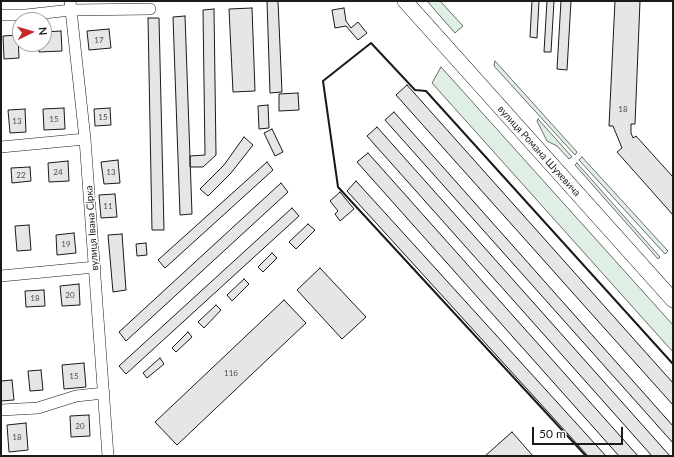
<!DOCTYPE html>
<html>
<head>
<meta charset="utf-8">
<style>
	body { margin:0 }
	#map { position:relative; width:674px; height:457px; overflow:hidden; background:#fff; font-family:Lato,sans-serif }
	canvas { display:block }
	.frame { position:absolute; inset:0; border:2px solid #1a1a1a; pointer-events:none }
	.north { position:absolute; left:12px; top:12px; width:40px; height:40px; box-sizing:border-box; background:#fff; border:1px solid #a3a3a3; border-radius:50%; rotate:85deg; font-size:11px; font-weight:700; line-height:16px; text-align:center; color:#1a1a1a }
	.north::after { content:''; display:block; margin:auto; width:14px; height:18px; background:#c62828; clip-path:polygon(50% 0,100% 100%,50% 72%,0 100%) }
	.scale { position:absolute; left:532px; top:427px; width:91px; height:18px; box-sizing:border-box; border:2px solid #1a1a1a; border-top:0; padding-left:5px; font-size:12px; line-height:14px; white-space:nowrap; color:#1a1a1a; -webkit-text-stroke:3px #fff; paint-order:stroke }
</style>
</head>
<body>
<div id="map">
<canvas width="674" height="457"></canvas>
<div class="frame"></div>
<div class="north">N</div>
<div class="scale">50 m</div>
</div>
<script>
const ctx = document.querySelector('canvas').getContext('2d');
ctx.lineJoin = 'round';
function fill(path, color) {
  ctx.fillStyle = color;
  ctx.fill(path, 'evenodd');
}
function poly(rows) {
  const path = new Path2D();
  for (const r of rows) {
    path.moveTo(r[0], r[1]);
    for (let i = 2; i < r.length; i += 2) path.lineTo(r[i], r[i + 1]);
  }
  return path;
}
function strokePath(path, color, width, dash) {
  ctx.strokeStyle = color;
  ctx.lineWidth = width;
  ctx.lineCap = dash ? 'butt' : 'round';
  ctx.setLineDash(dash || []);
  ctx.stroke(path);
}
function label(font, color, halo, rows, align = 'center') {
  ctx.font = font + ' Lato,sans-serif';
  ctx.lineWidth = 3;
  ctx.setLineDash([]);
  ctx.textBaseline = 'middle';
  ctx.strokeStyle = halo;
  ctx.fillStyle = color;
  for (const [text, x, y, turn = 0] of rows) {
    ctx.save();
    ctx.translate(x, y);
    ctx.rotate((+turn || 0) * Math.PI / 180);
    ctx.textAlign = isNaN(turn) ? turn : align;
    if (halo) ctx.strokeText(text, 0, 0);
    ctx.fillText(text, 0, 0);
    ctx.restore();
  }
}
const green = poly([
	[427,1,440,1,463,26,455,33,427,1],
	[495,61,577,152,575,155,494,66,495,61],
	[441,67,673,325,673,352,432,83,441,67],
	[538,119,572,157,569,159,557,146,547,141,537,121,538,119],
	[582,157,668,251,665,254,579,160,582,157],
	[577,163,660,257,658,259,575,165,577,163]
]);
fill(green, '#e0efe3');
strokePath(green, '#6a6a6a', 1);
const building = poly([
	[267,1,278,1,282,92,270,93,267,1],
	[532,1,539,1,537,38,530,37,532,1],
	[547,1,554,1,551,52,544,52,547,1],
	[561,1,571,1,567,70,557,69,561,1],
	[615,1,640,1,635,124,631,124,631,133,633,138,636,136,673,177,673,215,617,152,622,148,613,126,609,126,615,1],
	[252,8,255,91,233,92,229,9,252,8],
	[344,8,346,21,351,28,358,22,367,33,358,40,346,26,335,28,332,10,344,8],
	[214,9,216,155,203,167,190,167,190,156,205,155,203,10,214,9],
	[185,16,192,214,180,215,173,17,185,16],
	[148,18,159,18,164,230,152,230,148,18],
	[109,29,111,48,89,50,87,31,109,29],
	[61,31,62,51,39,52,39,44,44,44,44,32,61,31],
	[18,35,19,58,4,59,3,36,18,35],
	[407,85,673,383,673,405,396,95,407,85],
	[298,93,299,110,279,111,279,94,298,93],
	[268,105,269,128,259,129,258,106,268,105],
	[64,108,65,129,44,130,43,109,64,108],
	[110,108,111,125,95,126,94,109,110,108],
	[25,109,26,132,10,133,8,110,25,109],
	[394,112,673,426,673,443,385,120,394,112],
	[377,127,670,456,652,456,367,136,377,127],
	[272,129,283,152,275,156,264,133,272,129],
	[244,137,253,145,231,173,208,196,200,189,224,165,244,137],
	[368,153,638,456,619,456,357,162,368,153],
	[118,160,120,183,104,184,101,162,118,160],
	[68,161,69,181,49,182,48,163,68,161],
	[267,162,273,170,165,268,158,260,267,162],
	[30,167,31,181,12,183,11,168,30,167],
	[356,181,606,456,588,456,347,191,356,181],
	[281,183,288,192,126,341,119,332,281,183],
	[340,192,354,209,340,221,335,214,338,211,330,201,340,192],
	[115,194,117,217,101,218,99,195,115,194],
	[292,208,299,216,126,374,119,366,292,208],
	[308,224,315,230,296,249,289,242,308,224],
	[29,225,31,250,17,251,15,226,29,225],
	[74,233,76,253,57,255,56,235,74,233],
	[122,234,126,290,113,292,108,235,122,234],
	[146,243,147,255,137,256,136,244,146,243],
	[272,253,277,258,263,272,258,267,272,253],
	[320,268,366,317,342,339,297,290,320,268],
	[244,279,249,284,232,301,227,295,244,279],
	[79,284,80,305,62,306,60,286,79,284],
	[44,290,45,306,26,307,25,291,44,290],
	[284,300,306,323,177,445,155,422,284,300],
	[216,305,221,310,204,328,198,322,216,305],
	[188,332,192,337,176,352,172,348,188,332],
	[160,358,164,364,147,378,143,373,160,358],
	[84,363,86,387,64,389,62,365,84,363],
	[41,370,43,390,30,391,28,371,41,370],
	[12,380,14,400,1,401,1,381,12,380],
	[89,415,90,436,71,437,70,416,89,415],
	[26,423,28,450,9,452,7,425,26,423],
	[512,432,533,456,485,456,512,432]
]);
fill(building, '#e6e6e6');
strokePath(building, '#1a1a1a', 1);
const minor = poly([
	[70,1,85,139,108,456],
	[1,15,26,15,71,10,150,9],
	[1,147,85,139],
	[1,276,95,267],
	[1,410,38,408,76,396,104,393]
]);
const secondary = poly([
	[405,1,673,300]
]);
strokePath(minor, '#1a1a1a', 12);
strokePath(secondary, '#1a1a1a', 16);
strokePath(minor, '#fff', 11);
strokePath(secondary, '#fff', 15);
strokePath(poly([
	[586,456,338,187,323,81,371,43,415,90,426,91,673,364]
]), '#1a1a1a', 2);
label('8px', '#4d4d4d', null, [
	["17",99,40],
	["18",623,109],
	["15",103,117],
	["15",54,119],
	["13",17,121],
	["24",58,172],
	["13",111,172],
	["22",21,175],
	["11",108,206],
	["19",66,244],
	["20",70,295],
	["18",35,298],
	["11б",231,373],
	["15",74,376],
	["20",80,426],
	["18",17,437]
]);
label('10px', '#1a1a1a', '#fff', [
	["вулиця Романа Шухевича",539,151,48],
	["вулиця Івана Сірка",92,228,-94]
]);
</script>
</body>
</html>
